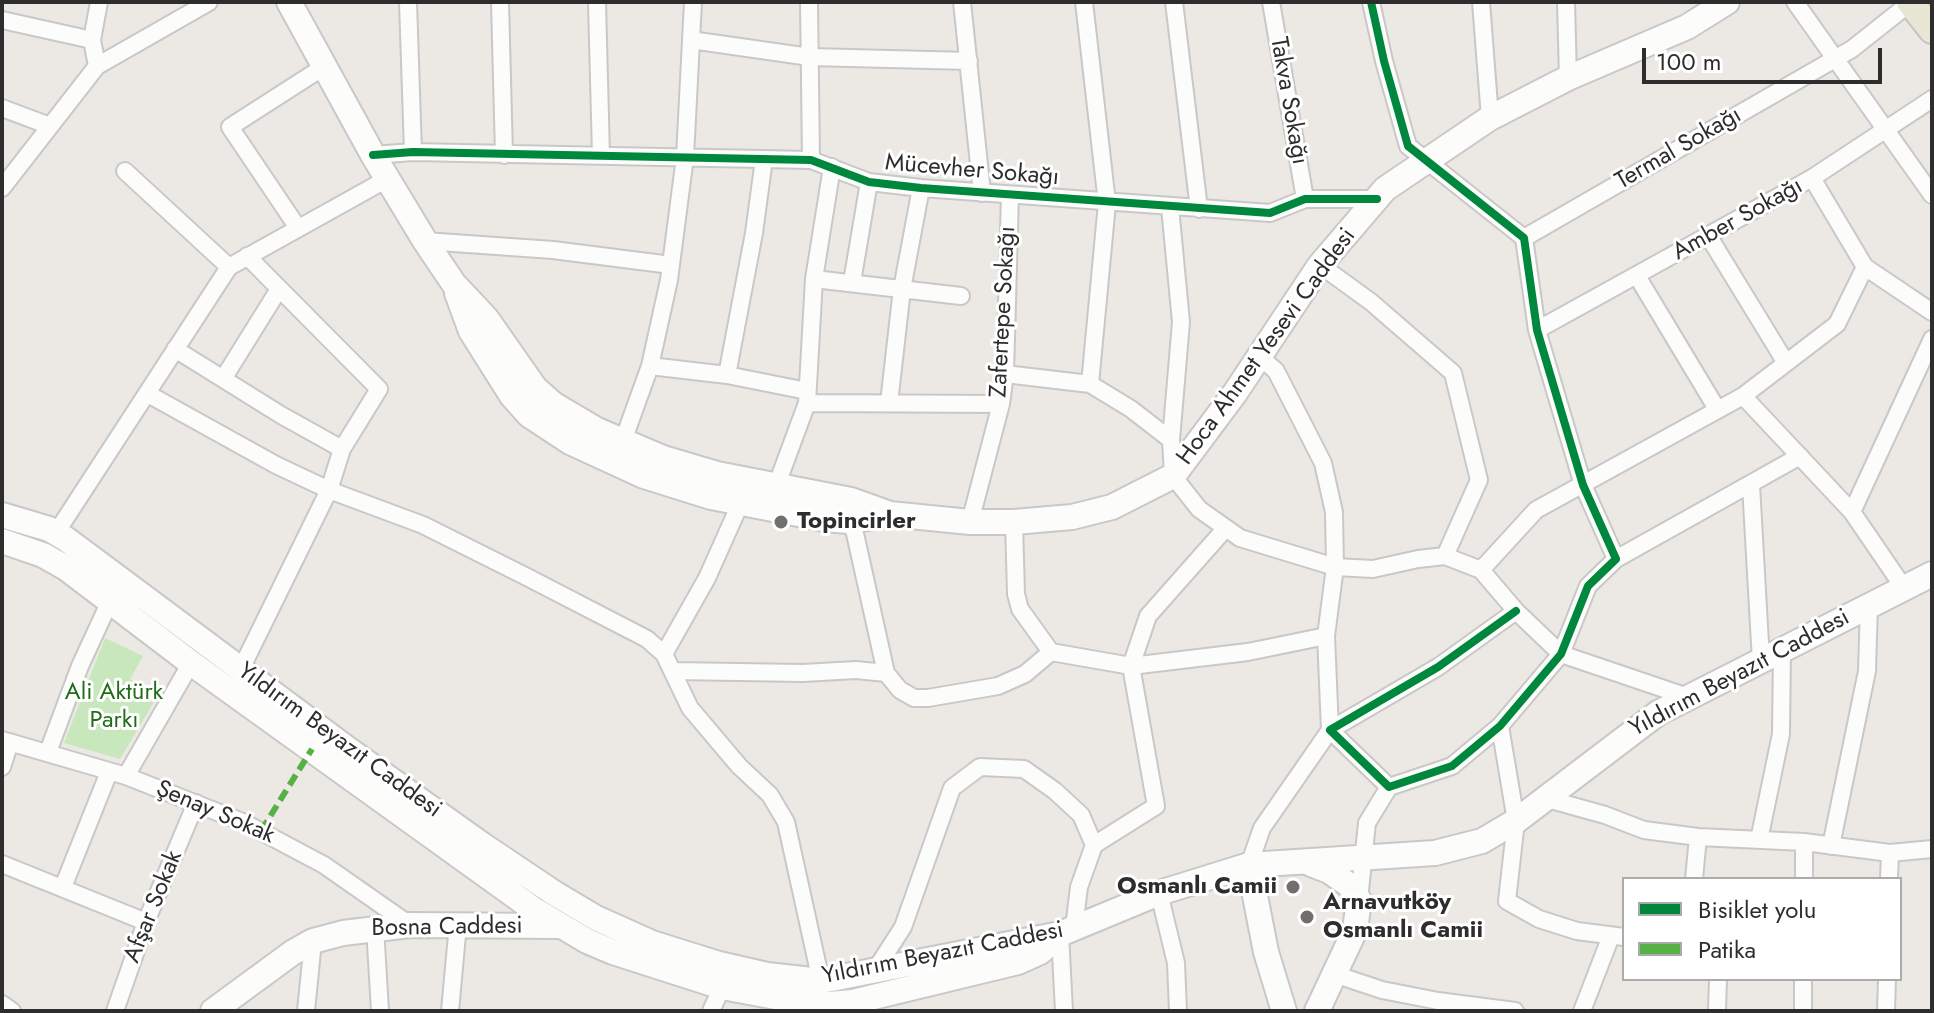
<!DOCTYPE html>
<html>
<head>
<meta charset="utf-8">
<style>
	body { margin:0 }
	#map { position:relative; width:1934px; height:1013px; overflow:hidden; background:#ece9e4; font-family:Jost,sans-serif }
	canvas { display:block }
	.frame { position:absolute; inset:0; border:4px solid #2d2d2d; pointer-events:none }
	.legend { position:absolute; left:1622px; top:877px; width:280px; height:104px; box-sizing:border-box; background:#fff; border:2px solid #ababab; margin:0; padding:10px 14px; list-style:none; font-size:24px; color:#2d2d2d }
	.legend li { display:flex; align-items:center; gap:16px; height:40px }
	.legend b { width:40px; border:2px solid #ababab }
	.scale { position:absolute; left:1642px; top:48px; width:240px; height:36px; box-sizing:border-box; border:4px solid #2d2d2d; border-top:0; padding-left:10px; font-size:24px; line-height:28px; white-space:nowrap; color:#2d2d2d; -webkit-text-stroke:6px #fff; paint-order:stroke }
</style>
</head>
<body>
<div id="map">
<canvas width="1934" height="1013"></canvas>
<div class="frame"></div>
<ul class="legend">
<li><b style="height:10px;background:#00873e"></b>Bisiklet yolu</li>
<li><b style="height:10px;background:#56b246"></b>Patika</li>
</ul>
<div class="scale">100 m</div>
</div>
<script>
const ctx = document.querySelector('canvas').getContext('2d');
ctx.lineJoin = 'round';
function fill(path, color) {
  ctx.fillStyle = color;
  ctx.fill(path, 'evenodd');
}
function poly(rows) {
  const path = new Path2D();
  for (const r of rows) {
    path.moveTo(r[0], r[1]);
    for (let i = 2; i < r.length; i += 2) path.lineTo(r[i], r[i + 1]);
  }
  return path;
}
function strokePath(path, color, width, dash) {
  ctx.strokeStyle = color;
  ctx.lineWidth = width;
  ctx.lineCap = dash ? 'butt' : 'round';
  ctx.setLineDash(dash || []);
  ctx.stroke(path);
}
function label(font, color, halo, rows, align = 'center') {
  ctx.font = font + ' Jost,sans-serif';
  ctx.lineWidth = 6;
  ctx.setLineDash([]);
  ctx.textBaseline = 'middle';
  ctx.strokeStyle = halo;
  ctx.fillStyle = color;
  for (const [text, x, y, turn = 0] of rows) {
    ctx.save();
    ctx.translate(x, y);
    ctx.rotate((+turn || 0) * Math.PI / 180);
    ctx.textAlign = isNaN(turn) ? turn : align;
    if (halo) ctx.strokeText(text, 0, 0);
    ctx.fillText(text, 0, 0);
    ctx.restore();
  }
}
fill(poly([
	[105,638,143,656,130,679,157,697,120,759,64,743]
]), '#c9e7bc');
const street = poly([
	[408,2,413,152],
	[500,2,504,155],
	[597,2,601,156],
	[809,2,811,160],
	[962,2,982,193],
	[1084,2,1107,203,1090,384],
	[1174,2,1199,209],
	[1271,2,1305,199],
	[1371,2,1384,61,1408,146,1524,238,1537,330,1583,485,1616,559,1588,586,1561,654,1500,726,1452,766,1389,787,1330,730,1438,667,1516,611],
	[1481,2,1490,118],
	[1566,2,1568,78],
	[1795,2,1932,195],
	[2,20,92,40],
	[691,40,810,57,969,61],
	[97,66,209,2],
	[2,108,50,126],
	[373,155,413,152,811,160,869,182,921,188,1270,213,1305,199,1377,199],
	[125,171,229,267],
	[1812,178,1865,267,1932,312],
	[2,188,97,66,92,40,99,2],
	[1170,207,1181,322,1171,440],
	[298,228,230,127,325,66],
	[1709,237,1786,363],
	[1524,238,1852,49,1910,3],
	[425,241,553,250,671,265],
	[1320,265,1371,302,1453,373,1479,480,1445,556],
	[1637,276,1717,409],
	[814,279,961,296],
	[852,282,869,182],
	[1537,330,1812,178,1932,99],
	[175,349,281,415,342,449],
	[650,366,727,375,807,391],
	[1005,374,1090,384,1131,409,1171,440,1173,476,1199,509,1240,538,1335,567,1373,569,1418,559,1445,556,1481,570,1516,611,1561,654,1688,697],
	[727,375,754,233,764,159],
	[223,379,279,289],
	[148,394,276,465,329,490,423,525,527,577,647,639,664,654,690,708,739,766,770,795,786,822,821,981],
	[1743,396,1852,512,1904,588],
	[807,403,1001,404],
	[889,403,902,289,921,188],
	[623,441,650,366,669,280,685,157,693,2],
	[777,484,807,403,814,279,832,167],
	[1751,485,1761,661],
	[1852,512,1932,339],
	[852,520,886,673],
	[970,522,1001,404,1005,374,1010,195],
	[1014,522,1016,594,1020,609,1051,652,1131,666,1248,652,1326,636],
	[56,533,229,267,387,179],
	[1616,559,1800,456],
	[1481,570,1536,510,1743,396,1837,324,1865,267],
	[664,654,707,578,740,504],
	[241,669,329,490,342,449,379,389,247,256],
	[673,671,803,673,856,670,886,673,900,690,914,698,928,698,998,686,1025,674,1051,652],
	[1500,726,1516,821,1507,901,1539,919,1577,931,1624,937],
	[2,740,126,776,245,823,324,865,410,925],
	[48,752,80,666,110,601],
	[2,767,10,742],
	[126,776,191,663],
	[1544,798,1605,815,1644,830,1698,837,1804,842,1890,853,1932,849],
	[1759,840,1781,734,1782,650],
	[1831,846,1867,671,1869,605],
	[2,864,146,922],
	[1249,865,1262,828,1330,730,1326,636,1335,567,1334,512,1323,463,1276,371,1258,355],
	[1694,879,1698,837],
	[1804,879,1804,842],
	[1889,879,1890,853],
	[63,887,109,772],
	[1159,893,1176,963,1178,1011],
	[1359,900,1367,823,1389,787],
	[375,927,380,1011],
	[1074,928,1079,887,1094,845,1156,806,1131,666,1148,616,1225,529],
	[1060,934,1064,1011],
	[874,972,903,927,952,788,980,767,1024,769,1055,791,1081,815,1094,845],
	[1334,974,1382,990,1438,1001,1515,1011],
	[2,1004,12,1011],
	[115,1011,146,922,196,803],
	[306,1011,313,941],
	[450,1011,458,924],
	[711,1011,722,987],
	[1582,1011,1611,936],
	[1717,1011,1718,979],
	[1803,1011,1803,979],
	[1886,1011,1887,979]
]);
const secondary = poly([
	[289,2,373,155,425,241,454,284,486,318,535,388,553,404,597,430,623,441,663,458,717,474,851,500,890,514,970,522,1014,522,1072,517,1112,507,1173,476,1235,393,1320,265,1385,189,1490,118,1568,78,1687,27,1727,2],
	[457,293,471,331,512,396,529,415,570,442,644,476,711,497,824,519,848,521,888,515],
	[2,515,49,529,66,539,345,747,481,844,554,893,596,918,652,943,719,964,767,975,821,981,1060,934,1159,893,1249,865,1435,853,1482,841,1516,821,1658,713,1932,574],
	[2,541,43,555,66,568,191,663,533,909,587,941,613,952,722,987,819,1005,853,1002,1018,962,1040,952,1058,936],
	[1311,864,1329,871,1349,885,1359,900,1355,930,1317,1011],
	[1249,865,1266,952,1284,1011],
	[213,1011,292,953,313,941,343,933,410,925,559,926]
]);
const primary = poly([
	[1910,2,1932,30]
]);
strokePath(street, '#c9c8c8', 20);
strokePath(secondary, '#c9c8c8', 28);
strokePath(primary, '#c6c5c3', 30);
strokePath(street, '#fcfcfb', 16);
strokePath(secondary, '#fcfcfb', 24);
strokePath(primary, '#e8e6d5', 26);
strokePath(poly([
	[261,831,312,749]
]), '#56b246', 6, [12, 6]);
strokePath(poly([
	[1371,2,1384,61,1408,146,1524,238,1537,330,1583,485,1616,559,1588,586,1561,654,1500,726,1452,766,1389,787,1330,730,1438,667,1516,611],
	[373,155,413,152,811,160,869,182,921,188,1270,213,1305,199,1377,199]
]), '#00873e', 8);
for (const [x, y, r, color] of [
	[781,522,8,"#706f6d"],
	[1293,887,8,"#706f6d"],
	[1307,917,8,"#706f6d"]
]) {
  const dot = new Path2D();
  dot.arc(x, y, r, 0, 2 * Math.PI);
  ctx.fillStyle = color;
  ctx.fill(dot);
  strokePath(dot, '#fff', 3);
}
label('24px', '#2d2d2d', '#fff', [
	["Takva Sokağı",1288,101,80],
	["Termal Sokağı",1679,149,-30],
	["Mücevher Sokağı",972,171,5],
	["Amber Sokağı",1738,220,-29],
	["Zafertepe Sokağı",1004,312,-87],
	["Hoca Ahmet Yesevi Caddesi",1267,347,-54],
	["Yıldırım Beyazıt Caddesi",1740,674,-28],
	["Yıldırım Beyazıt Caddesi",339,741,36],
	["Şenay Sokak",215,813,23],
	["Afşar Sokak",154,907,-68],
	["Bosna Caddesi",447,928,-1],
	["Yıldırım Beyazıt Caddesi",943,954,-11]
]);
label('bold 24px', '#2d2d2d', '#fff', [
	["Topincirler",797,522],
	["Osmanlı Camii",1277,887,"right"],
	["Arnavutköy",1323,903],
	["Osmanlı Camii",1323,931]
], 'left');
label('24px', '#216d1a', '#fff', [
	["Ali Aktürk",114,693],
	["Parkı",114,721]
]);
</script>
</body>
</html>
